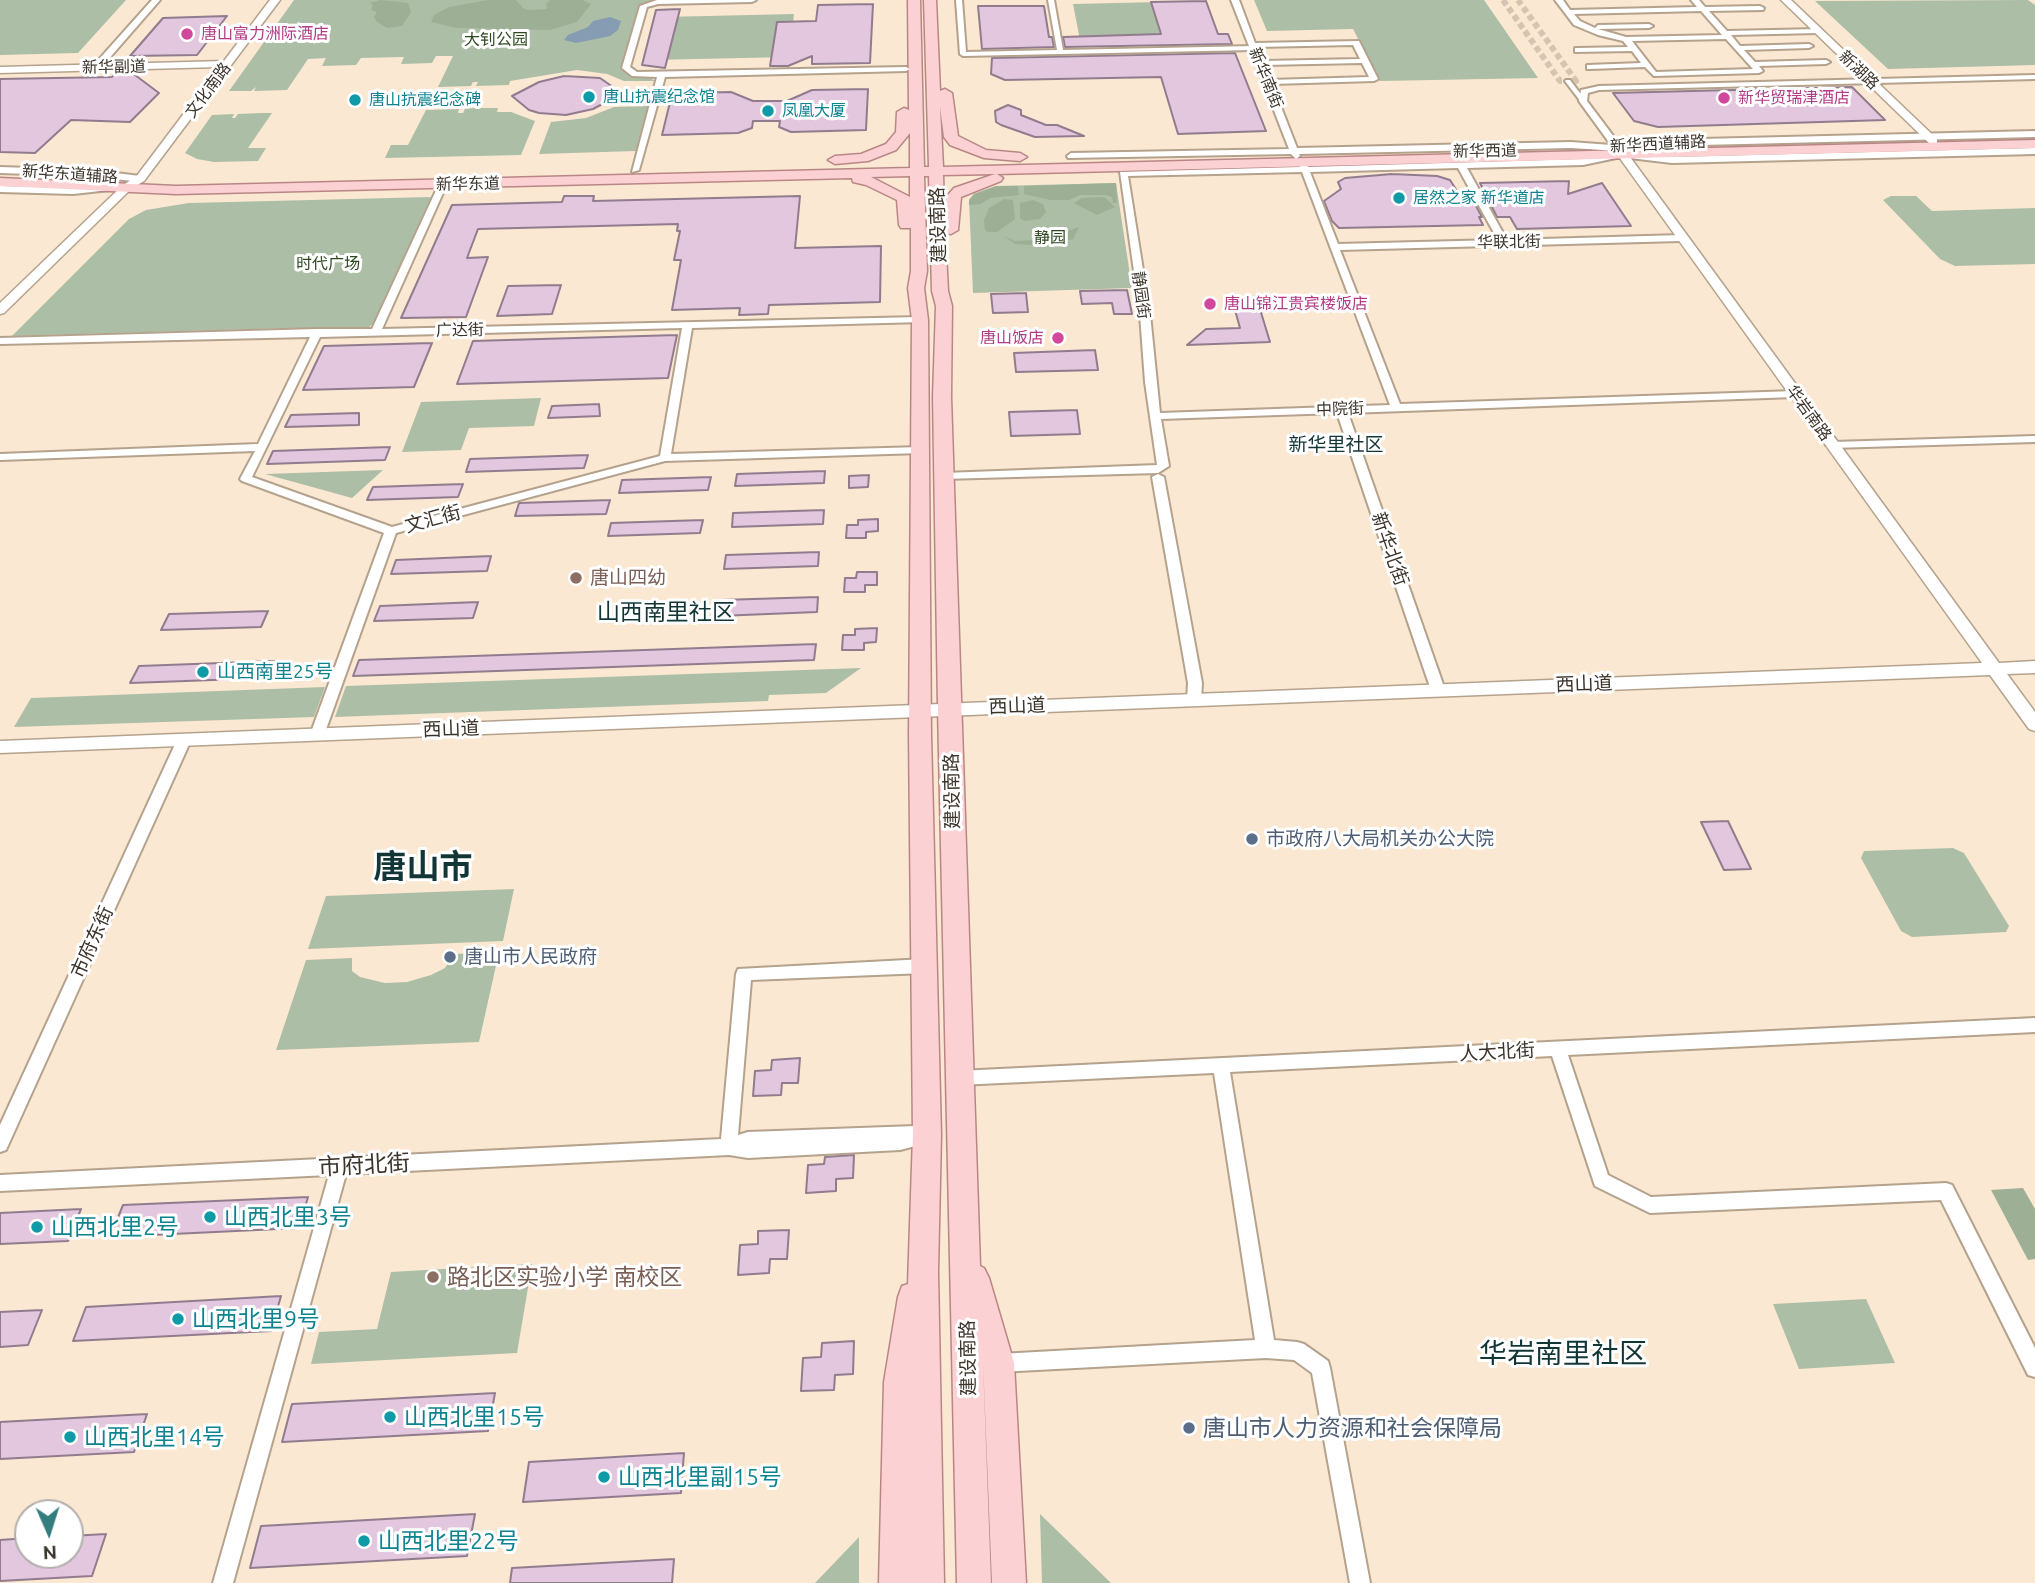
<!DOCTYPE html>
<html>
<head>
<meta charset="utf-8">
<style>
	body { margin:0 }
	#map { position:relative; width:2035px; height:1583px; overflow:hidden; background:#fbe8d2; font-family:Ubuntu,sans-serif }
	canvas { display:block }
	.north { position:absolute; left:14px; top:1499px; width:70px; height:70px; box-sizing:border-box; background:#fff; border:2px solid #b1aeaa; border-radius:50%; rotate:177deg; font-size:19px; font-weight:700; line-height:28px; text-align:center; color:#3c342b }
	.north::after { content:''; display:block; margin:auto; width:24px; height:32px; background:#347d7f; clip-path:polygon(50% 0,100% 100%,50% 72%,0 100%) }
</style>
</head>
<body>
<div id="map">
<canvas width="2035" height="1583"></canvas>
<div class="north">N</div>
</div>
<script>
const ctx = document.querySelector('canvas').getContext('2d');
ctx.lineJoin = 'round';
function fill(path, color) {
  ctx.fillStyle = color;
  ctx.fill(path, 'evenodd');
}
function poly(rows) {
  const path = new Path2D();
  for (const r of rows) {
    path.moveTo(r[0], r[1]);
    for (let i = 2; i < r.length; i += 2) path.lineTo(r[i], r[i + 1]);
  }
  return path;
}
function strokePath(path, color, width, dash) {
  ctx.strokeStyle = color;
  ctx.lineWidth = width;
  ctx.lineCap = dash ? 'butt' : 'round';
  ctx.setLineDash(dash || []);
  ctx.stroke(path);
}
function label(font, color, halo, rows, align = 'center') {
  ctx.font = font + ' Ubuntu,"Noto Sans SC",sans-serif';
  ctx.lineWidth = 6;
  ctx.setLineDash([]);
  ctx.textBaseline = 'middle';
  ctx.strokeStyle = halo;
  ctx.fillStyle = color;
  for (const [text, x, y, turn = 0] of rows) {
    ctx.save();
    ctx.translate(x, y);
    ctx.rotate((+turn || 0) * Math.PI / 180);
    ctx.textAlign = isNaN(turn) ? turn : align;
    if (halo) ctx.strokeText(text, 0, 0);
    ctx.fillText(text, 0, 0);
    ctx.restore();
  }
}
fill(poly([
	[0,0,126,0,78,53,0,55],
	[294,0,664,0,641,5,621,69,626,73,648,76,655,81,624,81,607,74,577,70,510,81,509,85,476,86,478,82,473,82,471,86,438,87,453,56,436,56,432,63,401,64,404,57,361,58,356,65,322,66,326,58,308,59,287,90,254,91,256,87,251,91,229,91],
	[1254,0,1484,0,1538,78,1380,81,1353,29,1267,31],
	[2028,0,2035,5,2035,65,1888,69,1815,1],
	[1201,1,1213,37,1080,40,1073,4],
	[794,14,789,57,651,60,663,17],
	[649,106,636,151,539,154,551,122,586,118,614,107],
	[474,108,498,108,497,112,511,112,535,121,521,155,385,158,391,145,408,145,426,110,459,109,458,113,463,113,465,109],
	[262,113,272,113,248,148,266,148,258,161,214,162,197,159,185,153,212,115,234,114,232,118,235,118,238,114],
	[1116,183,1132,288,973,293,969,200,974,194,996,186],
	[1891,196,1916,196,1932,211,2035,208,2035,264,1955,266,1940,259,1883,200],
	[431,197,375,322,369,327,352,330,292,328,12,336,129,219,146,210,189,203],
	[541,398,534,426,469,428,461,450,402,452,421,402],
	[383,470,352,498,265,474],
	[861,668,826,693,769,695,768,701,335,717,346,686],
	[325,687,314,717,14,727,31,698],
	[1953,848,1964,853,2009,926,2006,932,1912,937,1901,931,1861,858,1864,851],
	[514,889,503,941,308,949,326,896],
	[499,952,479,1042,276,1050,306,960,352,958,352,971,360,977,385,983,407,982,431,975,445,968,454,954],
	[532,1264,517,1353,311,1364,319,1332,377,1329,391,1272],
	[1866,1299,1895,1363,1799,1369,1773,1304],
	[1040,1514,1111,1583,1042,1583],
	[859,1537,859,1583,815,1583]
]), '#adbea6');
fill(poly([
	[381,0,408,3,411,12,402,26,387,28,377,22,374,17,377,12,371,10,373,5,370,3],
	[488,0,516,0,523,8,529,10,547,9,546,4,550,0,582,0,591,4,577,22,550,30,456,28,431,22,434,15,449,7],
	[1116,183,1117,203,1113,203,1112,197,1106,195,1080,195,1069,200,1051,200,1024,194,1024,186],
	[996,186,1018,186,1019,195,990,198,981,204,969,205,969,200,974,194],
	[1104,197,1115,207,1097,215,1074,203,1082,198],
	[1004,199,1013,200,1015,219,997,232,988,232,985,230,984,220,989,208],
	[1033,200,1043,204,1046,212,1040,219,1024,221,1020,218,1020,203],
	[1079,227,1073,239,1046,246,1015,244,1004,236,1015,241,1037,240,1039,242],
	[2023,1188,2035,1209,2035,1259,2028,1260,1991,1190]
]), '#9daf95');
fill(poly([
	[610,17,621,21,618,30,610,36,576,43,564,40,568,35,588,27,593,21]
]), '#869cb3');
const building = poly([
	[1206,1,1218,34,1228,34,1232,44,1065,47,1063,37,1161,34,1151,2,1206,1],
	[873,4,870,63,812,64,812,56,788,66,770,66,777,22,816,21,818,5,873,4],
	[978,6,1044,6,1049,37,1052,37,1054,47,982,49,978,6],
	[680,9,665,68,642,65,656,10,680,9],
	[227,16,197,55,130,56,163,18,227,16],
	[1235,53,1266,131,1178,134,1161,77,1005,80,991,74,992,58,1235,53],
	[116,72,131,72,159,93,130,122,71,120,35,153,0,152,0,79,112,77,116,72],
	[564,76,600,78,613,87,613,95,608,101,593,109,566,115,539,113,529,110,512,96,539,82,564,76],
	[1852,87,1885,120,1658,127,1634,121,1613,93,1852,87],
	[868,89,866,130,791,132,779,127,780,121,753,121,752,128,738,133,662,135,671,98,688,93,731,92,753,101,787,101,812,90,868,89],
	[1008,105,1021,110,1021,115,1046,125,1057,125,1084,136,1035,137,1001,125,996,122,995,111,1008,105],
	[1392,174,1437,176,1450,180,1459,194,1469,193,1482,217,1479,217,1483,225,1339,228,1332,221,1324,201,1341,189,1338,182,1345,178,1392,174],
	[1569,181,1568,194,1602,183,1631,226,1517,229,1510,217,1497,217,1480,183,1569,181],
	[564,196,594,196,593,201,800,196,795,248,881,246,880,302,769,305,768,314,739,315,740,308,672,310,681,260,674,260,680,231,677,231,678,224,478,229,467,258,488,257,466,317,401,318,452,205,562,202,564,196],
	[561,285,552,314,497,316,508,286,561,285],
	[1127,290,1132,314,1114,314,1112,303,1082,304,1080,291,1127,290],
	[1026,293,1028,312,993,313,991,294,1026,293],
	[1256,296,1270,342,1187,345,1206,329,1240,328,1235,310,1243,304,1242,300,1250,300,1256,296],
	[677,335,668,378,457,384,473,341,677,335],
	[432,343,414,387,303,390,324,346,432,343],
	[1095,350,1098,370,1016,372,1014,353,1095,350],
	[599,404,600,416,548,418,552,406,599,404],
	[1077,410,1080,434,1011,436,1009,412,1077,410],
	[359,413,359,425,285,427,291,415,359,413],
	[390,447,385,460,267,464,273,451,390,447],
	[588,455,584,468,466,472,470,459,588,455],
	[825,471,824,483,735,486,737,474,825,471],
	[869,475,868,487,849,488,849,476,869,475],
	[711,477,708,490,619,493,622,480,711,477],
	[463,484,458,497,367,500,373,487,463,484],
	[610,500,606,514,515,516,519,503,610,500],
	[824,510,823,524,732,527,733,513,824,510],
	[878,519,878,531,866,532,866,538,846,538,847,525,858,525,858,520,878,519],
	[703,520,700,533,608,536,611,523,703,520],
	[819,552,818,566,724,569,726,555,819,552],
	[491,556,487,571,391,574,396,560,491,556],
	[857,572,877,572,877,585,865,585,865,592,844,592,845,578,856,578,857,572],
	[818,597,817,612,719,616,721,600,818,597],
	[478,602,473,618,374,621,380,606,478,602],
	[268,611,261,627,161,630,169,614,268,611],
	[877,628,876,642,864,643,864,650,842,650,843,635,855,635,855,629,877,628],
	[816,644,814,660,353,676,359,660,816,644],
	[276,661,269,678,130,683,139,666,276,661],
	[1728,821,1751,869,1724,870,1701,822,1728,821],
	[800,1058,798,1083,782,1083,781,1095,753,1096,755,1071,771,1070,772,1060,800,1058],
	[854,1155,853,1178,836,1179,836,1191,806,1193,808,1165,824,1164,825,1157,854,1155],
	[308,1197,299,1228,110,1237,123,1205,308,1197],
	[81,1209,68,1241,0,1244,0,1213,81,1209],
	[789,1230,787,1259,770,1259,769,1273,738,1275,740,1245,758,1244,758,1231,789,1230],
	[281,1296,271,1331,73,1341,86,1307,281,1296],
	[42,1310,28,1345,0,1347,0,1312,42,1310],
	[854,1341,853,1374,835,1375,834,1390,801,1391,803,1358,821,1357,822,1343,854,1341],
	[495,1393,488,1431,282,1442,292,1404,495,1393],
	[147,1414,134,1452,0,1459,0,1422,147,1414],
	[684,1453,681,1493,523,1502,529,1462,684,1453],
	[475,1514,467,1556,250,1568,261,1526,475,1514],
	[106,1534,92,1576,0,1581,0,1540,28,1538,28,1555,70,1555,70,1536,106,1534],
	[674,1559,672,1583,510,1583,512,1568,674,1559]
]);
fill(building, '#e2c7de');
strokePath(building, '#917c8e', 2);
strokePath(poly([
	[1503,0,1560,81,1576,81,1518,0]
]), '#d5c4b1', 6, [6, 3.5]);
const pedestrian = poly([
	[956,0,962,0,966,52,1057,50,1048,0,1054,0,1063,50,1254,46,1257,48,1254,50,963,56,960,54,956,0],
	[1566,80,1570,80,1586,101,1585,102,1581,102,1565,81,1566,80]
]);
const minor = poly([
	[152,0,160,0,99,70,93,70,93,66,152,0],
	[657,0,756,0,752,2,658,4,647,7,630,67,637,72,906,67,910,69,906,71,665,77,639,170,632,172,657,77,632,76,622,68,640,6,657,0],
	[1231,0,1239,0,1255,43,1359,41,1378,79,1374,81,1272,84,1297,148,1571,142,1611,145,1579,101,1581,90,1599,86,2035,75,2035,79,1599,90,1588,93,1587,101,1620,145,1659,140,2035,131,2035,137,1659,146,1618,151,1571,148,1299,154,1300,156,1296,159,1291,154,1068,158,1067,156,1071,153,1289,149,1231,0],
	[1353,45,1360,59,1263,61,1257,47,1353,45],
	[1362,63,1369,77,1270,80,1264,65,1362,63],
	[1555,0,1563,0,1570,10,1697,7,1691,0,1699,0,1705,7,1760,6,1764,8,1763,10,1709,11,1727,31,1818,29,1822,31,1818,33,1731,35,1740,46,1809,44,1813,46,1809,48,1744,50,1755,62,1826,60,1830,62,1826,64,1759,66,1763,71,1759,73,1654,76,1645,67,1590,69,1587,69,1587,65,1641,63,1632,51,1575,52,1575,48,1578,48,1628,47,1623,41,1598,35,1574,25,1555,0],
	[1701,11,1722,35,1626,37,1598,29,1649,28,1653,26,1649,24,1598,25,1595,28,1580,21,1574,14,1701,11],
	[1726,39,1753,69,1656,72,1632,41,1726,39],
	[2035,148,2035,154,1672,163,1621,157,1583,165,1467,168,1507,240,1681,235,1686,238,1681,241,1340,250,1400,404,1795,391,1800,394,1795,397,1348,413,1445,690,1443,693,1438,695,1431,690,1337,413,1161,419,1169,466,1158,473,944,479,938,476,944,473,1157,465,1145,382,1140,314,1120,172,1300,167,1299,164,1303,161,1308,167,1583,159,1621,151,1672,157,2035,148],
	[1458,168,1498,240,1338,244,1310,172,1458,168],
	[1302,172,1390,405,1160,413,1150,314,1128,176,1302,172],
	[0,167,92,170,140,176,144,179,140,182,92,176,0,173,0,167],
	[443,181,447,184,382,329,920,317,925,320,924,322,692,328,671,454,921,447,927,450,921,453,665,461,396,533,324,735,317,740,310,735,384,533,242,481,240,479,255,451,0,460,0,454,258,444,310,337,0,344,0,338,317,329,372,329,439,184,443,181],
	[682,328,660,456,392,527,252,477,320,337,682,328],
	[107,185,111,188,110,190,73,194,0,192,0,186,73,188,107,185],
	[2035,436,2035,442,1832,448,1826,445,1832,442,2035,436],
	[1158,474,1164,477,1202,683,1201,700,1194,705,1187,700,1188,683,1152,477,1158,474],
	[184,735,191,740,6,1150,0,1152,0,1125,177,740,184,735],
	[925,959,930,961,933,966,930,971,925,973,751,980,738,1135,748,1132,915,1126,933,1129,935,1135,933,1141,927,1143,900,1150,748,1158,729,1155,346,1174,233,1583,213,1583,329,1175,0,1191,0,1175,721,1139,736,974,738,969,925,959],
	[2035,1018,2035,1032,1568,1055,1608,1175,1651,1197,1946,1183,1952,1185,2035,1348,2035,1377,2028,1375,1941,1200,1650,1213,1595,1186,1552,1056,1230,1072,1274,1340,1297,1342,1304,1344,1328,1361,1330,1368,1370,1583,1350,1583,1312,1373,1294,1360,1266,1358,999,1372,992,1370,990,1363,992,1356,999,1354,1255,1340,1214,1073,959,1085,953,1083,951,1078,953,1073,959,1071,2035,1018]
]);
const tertiary = poly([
	[270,0,280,0,144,181,131,189,4,313,0,314,0,303,123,185,136,177,219,67,0,73,0,67,224,61,270,0],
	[1781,0,1791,0,1937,139,1937,143,1929,143,1781,0],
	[1618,145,1622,146,1999,663,2035,661,2035,673,2007,674,2035,712,2035,731,2029,729,1990,675,0,753,0,741,1982,663,1614,150,1613,148,1618,145]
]);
const primary = poly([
	[908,0,920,0,924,167,929,167,924,0,936,0,940,91,945,89,952,93,958,136,986,150,1020,153,1027,157,1020,161,984,158,950,145,944,137,940,107,943,167,2035,140,2035,148,997,174,1003,178,1001,181,961,197,958,230,951,234,945,233,948,291,952,306,951,397,980,1266,984,1268,989,1278,1014,1363,1026,1583,992,1583,983,1361,991,1583,957,1583,938,708,933,397,936,306,932,291,929,176,924,176,927,271,924,288,928,320,931,734,941,1135,938,1272,944,1583,879,1583,884,1382,898,1297,902,1286,908,1284,913,1135,909,734,912,320,908,288,911,271,911,228,901,228,899,225,897,200,866,185,853,182,852,178,176,194,0,186,0,178,176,186,910,168,910,133,896,150,868,161,835,164,828,160,835,156,861,154,886,144,896,132,897,112,904,108,909,110,908,0],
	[995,174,954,188,947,196,944,208,943,175,995,174],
	[910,176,910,197,871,177,910,176]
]);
strokePath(pedestrian, '#b4a28d', 4);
strokePath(minor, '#b4a28d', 4);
strokePath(tertiary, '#b4a28d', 3);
strokePath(primary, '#b88785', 3);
fill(pedestrian, '#fff');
fill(minor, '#fff');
fill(tertiary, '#fff');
fill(primary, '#fcd1d3');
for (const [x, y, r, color] of [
	[187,34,7,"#d1479c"],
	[589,97,7,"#0f9aa8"],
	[1724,98,7,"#d1479c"],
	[355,100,7,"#0f9aa8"],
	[768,111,7,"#0f9aa8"],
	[1399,198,7,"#0f9aa8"],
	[1210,304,7,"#d1479c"],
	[1058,338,7,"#d1479c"],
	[576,578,7,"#8d6e63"],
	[203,672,7,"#0f9aa8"],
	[1252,839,7,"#5c6f8a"],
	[450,957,7,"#5c6f8a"],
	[210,1217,7,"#0f9aa8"],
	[37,1227,7,"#0f9aa8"],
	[433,1277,7,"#8d6e63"],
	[178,1319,7,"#0f9aa8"],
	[390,1417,7,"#0f9aa8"],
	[1189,1428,7,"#5c6f8a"],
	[70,1437,7,"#0f9aa8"],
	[604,1477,7,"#0f9aa8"],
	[364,1541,7,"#0f9aa8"]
]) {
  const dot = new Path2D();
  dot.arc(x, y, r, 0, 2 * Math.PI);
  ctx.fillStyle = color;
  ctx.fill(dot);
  strokePath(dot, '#fff', 2.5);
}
label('16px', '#b23c85', '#fff', [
	["唐山富力洲际酒店",201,34],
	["新华贸瑞津酒店",1738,98],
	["唐山锦江贵宾楼饭店",1224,304],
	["唐山饭店",1044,338,"right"]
], 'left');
label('16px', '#2e4920', '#fff', [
	["大钊公园",496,40],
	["静园",1050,238],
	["时代广场",328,264]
]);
label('16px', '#3c342b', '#fff', [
	["新华副道",114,67,-1],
	["新湖路",1859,70,44],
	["新华南街",1266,78,68],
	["文化南路",208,90,-53],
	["新华西道辅路",1658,144,-3],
	["新华西道",1485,151,-1],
	["新华东道辅路",70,174,4],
	["新华东道",468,184,-1],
	["华联北街",1509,242,-1],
	["静园街",1141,295,82],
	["广达街",460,330,-1],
	["中院街",1340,409,-2],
	["华岩南路",1809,413,54]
]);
label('16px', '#0d838f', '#fff', [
	["唐山抗震纪念馆",603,97],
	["唐山抗震纪念碑",369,100],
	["凤凰大厦",782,111],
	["居然之家 新华道店",1413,198]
], 'left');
label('19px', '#3c342b', '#fff', [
	["建设南路",938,225,-92],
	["文汇街",433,519,-15],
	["新华北街",1390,549,71],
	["西山道",1584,684,-2],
	["西山道",1017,706,-2],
	["西山道",451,729,-2],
	["建设南路",952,791,-91],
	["市府东街",92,942,-66],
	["人大北街",1497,1052,-3],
	["建设南路",968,1358,-91]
]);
label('19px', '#123536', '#fff', [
	["新华里社区",1336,445]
]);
label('19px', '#785e54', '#fff', [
	["唐山四幼",590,578]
], 'left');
label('19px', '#0d838f', '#fff', [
	["山西南里25号",217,672]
], 'left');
label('19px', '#4e5e75', '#fff', [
	["市政府八大局机关办公大院",1266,839],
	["唐山市人民政府",464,957]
], 'left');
label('23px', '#123536', '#fff', [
	["山西南里社区",666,612]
]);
label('23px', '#3c342b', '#fff', [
	["市府北街",364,1165,-3]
]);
label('23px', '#0d838f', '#fff', [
	["山西北里3号",224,1217],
	["山西北里2号",51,1227],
	["山西北里9号",192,1319],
	["山西北里15号",404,1417],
	["山西北里14号",84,1437],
	["山西北里副15号",618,1477],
	["山西北里22号",378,1541]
], 'left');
label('23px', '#785e54', '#fff', [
	["路北区实验小学 南校区",447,1277]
], 'left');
label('23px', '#4e5e75', '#fff', [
	["唐山市人力资源和社会保障局",1203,1428]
], 'left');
label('28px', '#123536', '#fff', [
	["华岩南里社区",1563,1354]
]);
label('bold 33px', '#123536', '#fff', [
	["唐山市",423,867]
]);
</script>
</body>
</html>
